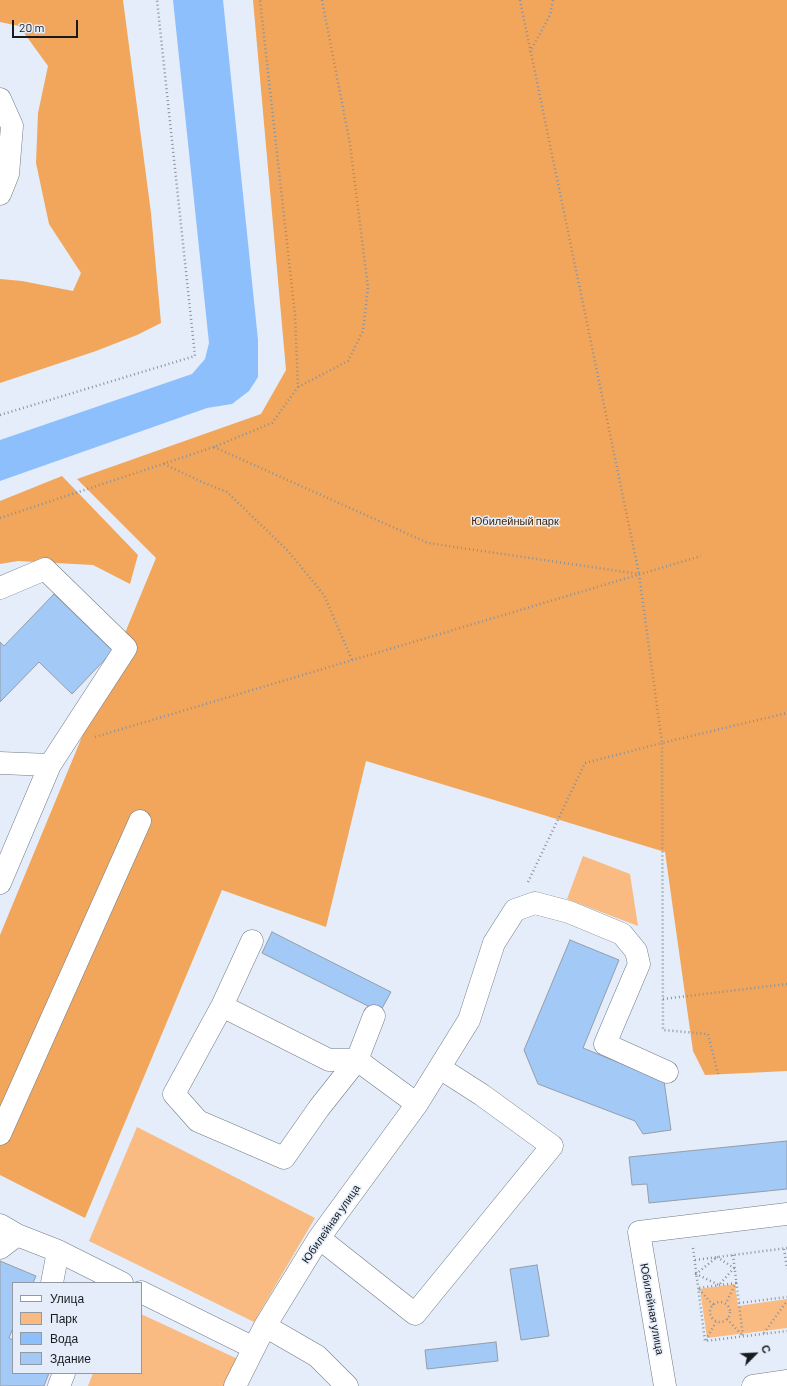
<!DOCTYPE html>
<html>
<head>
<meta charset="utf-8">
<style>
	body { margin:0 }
	#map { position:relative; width:787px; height:1386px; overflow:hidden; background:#e4edf9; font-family:Barlow,sans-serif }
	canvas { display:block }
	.legend { position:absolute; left:12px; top:1282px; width:130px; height:92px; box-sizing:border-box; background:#e4edf9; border:1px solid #9299a2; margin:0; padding:5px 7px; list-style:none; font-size:12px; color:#171b1f }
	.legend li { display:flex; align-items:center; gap:8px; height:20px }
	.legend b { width:20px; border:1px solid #9299a2 }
	.north { position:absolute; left:735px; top:1334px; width:40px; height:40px; -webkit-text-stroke:3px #e4edf9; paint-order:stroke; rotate:66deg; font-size:11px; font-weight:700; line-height:16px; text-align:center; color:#171b1f }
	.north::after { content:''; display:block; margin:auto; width:14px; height:18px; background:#171b1f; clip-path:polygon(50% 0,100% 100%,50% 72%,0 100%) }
	.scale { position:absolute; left:12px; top:20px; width:66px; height:18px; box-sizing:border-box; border:2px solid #171b1f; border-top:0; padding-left:5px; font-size:12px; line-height:14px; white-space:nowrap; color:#171b1f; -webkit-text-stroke:3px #e4edf9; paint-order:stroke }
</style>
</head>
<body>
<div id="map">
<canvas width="787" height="1386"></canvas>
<ul class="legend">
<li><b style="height:5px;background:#fff"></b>Улица</li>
<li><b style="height:11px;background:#f9bb81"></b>Парк</li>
<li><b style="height:11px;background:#8dbffc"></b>Вода</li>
<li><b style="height:11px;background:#a3c9f7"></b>Здание</li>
</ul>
<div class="north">С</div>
<div class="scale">20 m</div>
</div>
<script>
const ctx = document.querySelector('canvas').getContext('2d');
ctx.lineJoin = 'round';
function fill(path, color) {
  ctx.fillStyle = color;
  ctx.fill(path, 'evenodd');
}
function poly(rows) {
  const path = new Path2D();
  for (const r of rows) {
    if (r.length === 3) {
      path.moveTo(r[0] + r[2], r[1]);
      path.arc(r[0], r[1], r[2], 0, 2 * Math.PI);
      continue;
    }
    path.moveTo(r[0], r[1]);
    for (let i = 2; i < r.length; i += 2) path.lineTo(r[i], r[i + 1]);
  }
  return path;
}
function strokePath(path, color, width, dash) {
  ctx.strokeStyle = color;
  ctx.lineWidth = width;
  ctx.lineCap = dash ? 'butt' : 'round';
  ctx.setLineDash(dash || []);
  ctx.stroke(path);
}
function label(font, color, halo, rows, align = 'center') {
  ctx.font = font + ' Barlow,sans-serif';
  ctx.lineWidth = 3;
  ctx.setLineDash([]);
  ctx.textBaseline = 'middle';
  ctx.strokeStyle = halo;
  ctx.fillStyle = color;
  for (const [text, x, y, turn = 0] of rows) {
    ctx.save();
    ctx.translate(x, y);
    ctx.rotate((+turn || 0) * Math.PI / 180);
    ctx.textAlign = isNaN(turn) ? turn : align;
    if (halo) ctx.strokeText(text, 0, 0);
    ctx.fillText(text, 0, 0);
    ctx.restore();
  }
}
fill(poly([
	[583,856,630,874,638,926,567,899],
	[137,1127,315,1218,254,1322,89,1241],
	[735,1284,738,1306,787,1299,787,1328,707,1338,700,1289],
	[141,1314,242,1361,230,1386,88,1386,93,1373,141,1373]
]), '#f9bb81');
fill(poly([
	[0,0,123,0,151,213,161,323,137,335,96,351,0,383,0,279,22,281,73,291,81,273,49,224,36,163,38,113,48,66,19,26,0,22],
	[253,0,787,0,787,1071,705,1075,693,1051,665,852,366,761,326,927,222,890,85,1218,0,1175,0,935,156,558,77,479,261,414,286,370],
	[62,476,138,555,130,584,93,565,18,561,0,564,0,501]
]), '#f1a65b');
fill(poly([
	[173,0,223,0,258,340,258,377,249,391,232,404,207,408,0,481,0,440,192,374,205,359,209,343]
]), '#8dbffc');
const building = poly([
	[54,594,113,651,72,694,39,662,0,702,0,642,4,646,54,594],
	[272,932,391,992,380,1012,262,953,272,932],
	[570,940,619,960,583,1048,664,1081,671,1130,643,1134,635,1121,538,1084,524,1050,570,940],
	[787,1141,787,1189,649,1203,647,1184,632,1185,629,1157,787,1141],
	[0,1261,36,1276,33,1283,13,1283,13,1328,9,1338,13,1340,13,1373,49,1373,44,1386,0,1386,0,1261],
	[537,1265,549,1336,521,1340,510,1269,537,1265],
	[496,1342,498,1361,427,1369,425,1350,496,1342]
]);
fill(building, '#a3c9f7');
strokePath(building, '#949da8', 1);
const minor = poly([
	[0,99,12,126,8,174,0,194],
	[0,588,45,569,126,648,50,765,0,883],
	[0,763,50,765],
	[222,1006,252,941],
	[374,1016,357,1060,319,1108,284,1158,198,1121,174,1094,222,1006,329,1060,357,1060,417,1104],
	[0,1134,140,821],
	[0,1225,17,1235,58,1251,122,1283],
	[319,1238,415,1314,552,1146,482,1095,440,1068],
	[0,1248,17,1235],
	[52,1283,58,1251],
	[141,1292,254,1348],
	[265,1326,317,1356,347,1386],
	[59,1386,64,1373],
	[235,1386,265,1326,319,1238,417,1104,469,1020,494,943,515,910,535,903,569,912,622,934,636,951,639,964,605,1044,667,1072],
	[665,1386,639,1232,787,1214],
	[753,1386,787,1381]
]);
strokePath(minor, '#727b85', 23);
strokePath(poly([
	[520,0,639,574],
	[530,52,550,15,553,0],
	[298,387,348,361,363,331,368,288,350,144,322,0],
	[0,415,195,356,157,0],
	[214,447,428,543,639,574,662,743,787,713],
	[164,464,202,482,227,492,288,551,324,595,352,660],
	[0,518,214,447,272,423,298,387,295,315,260,0],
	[95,737,701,556],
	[528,882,585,763,662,743,663,1030,708,1034,718,1074],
	[663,999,787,984],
	[693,1248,705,1341,787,1331],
	[784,1249,787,1269],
	[733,1255,743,1336],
	[717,1257,734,1268,719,1285,696,1274,717,1257],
	[695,1260,787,1248],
	[720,1312,10],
	[739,1303,787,1297],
	[713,1305,698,1288,736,1283,726,1303],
	[727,1319,743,1336],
	[764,1333,787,1301],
	[706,1340,716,1322]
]), '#8a919a', 2.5, [1, 3]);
strokePath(minor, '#fff', 22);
label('11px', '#452706', '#e4edf9', [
	["Юбилейный парк",515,521]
]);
label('11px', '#171b1f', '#e4edf9', [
	["Юбилейная улица",331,1224,-55],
	["Юбилейная улица",652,1309,80]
]);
</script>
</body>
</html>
